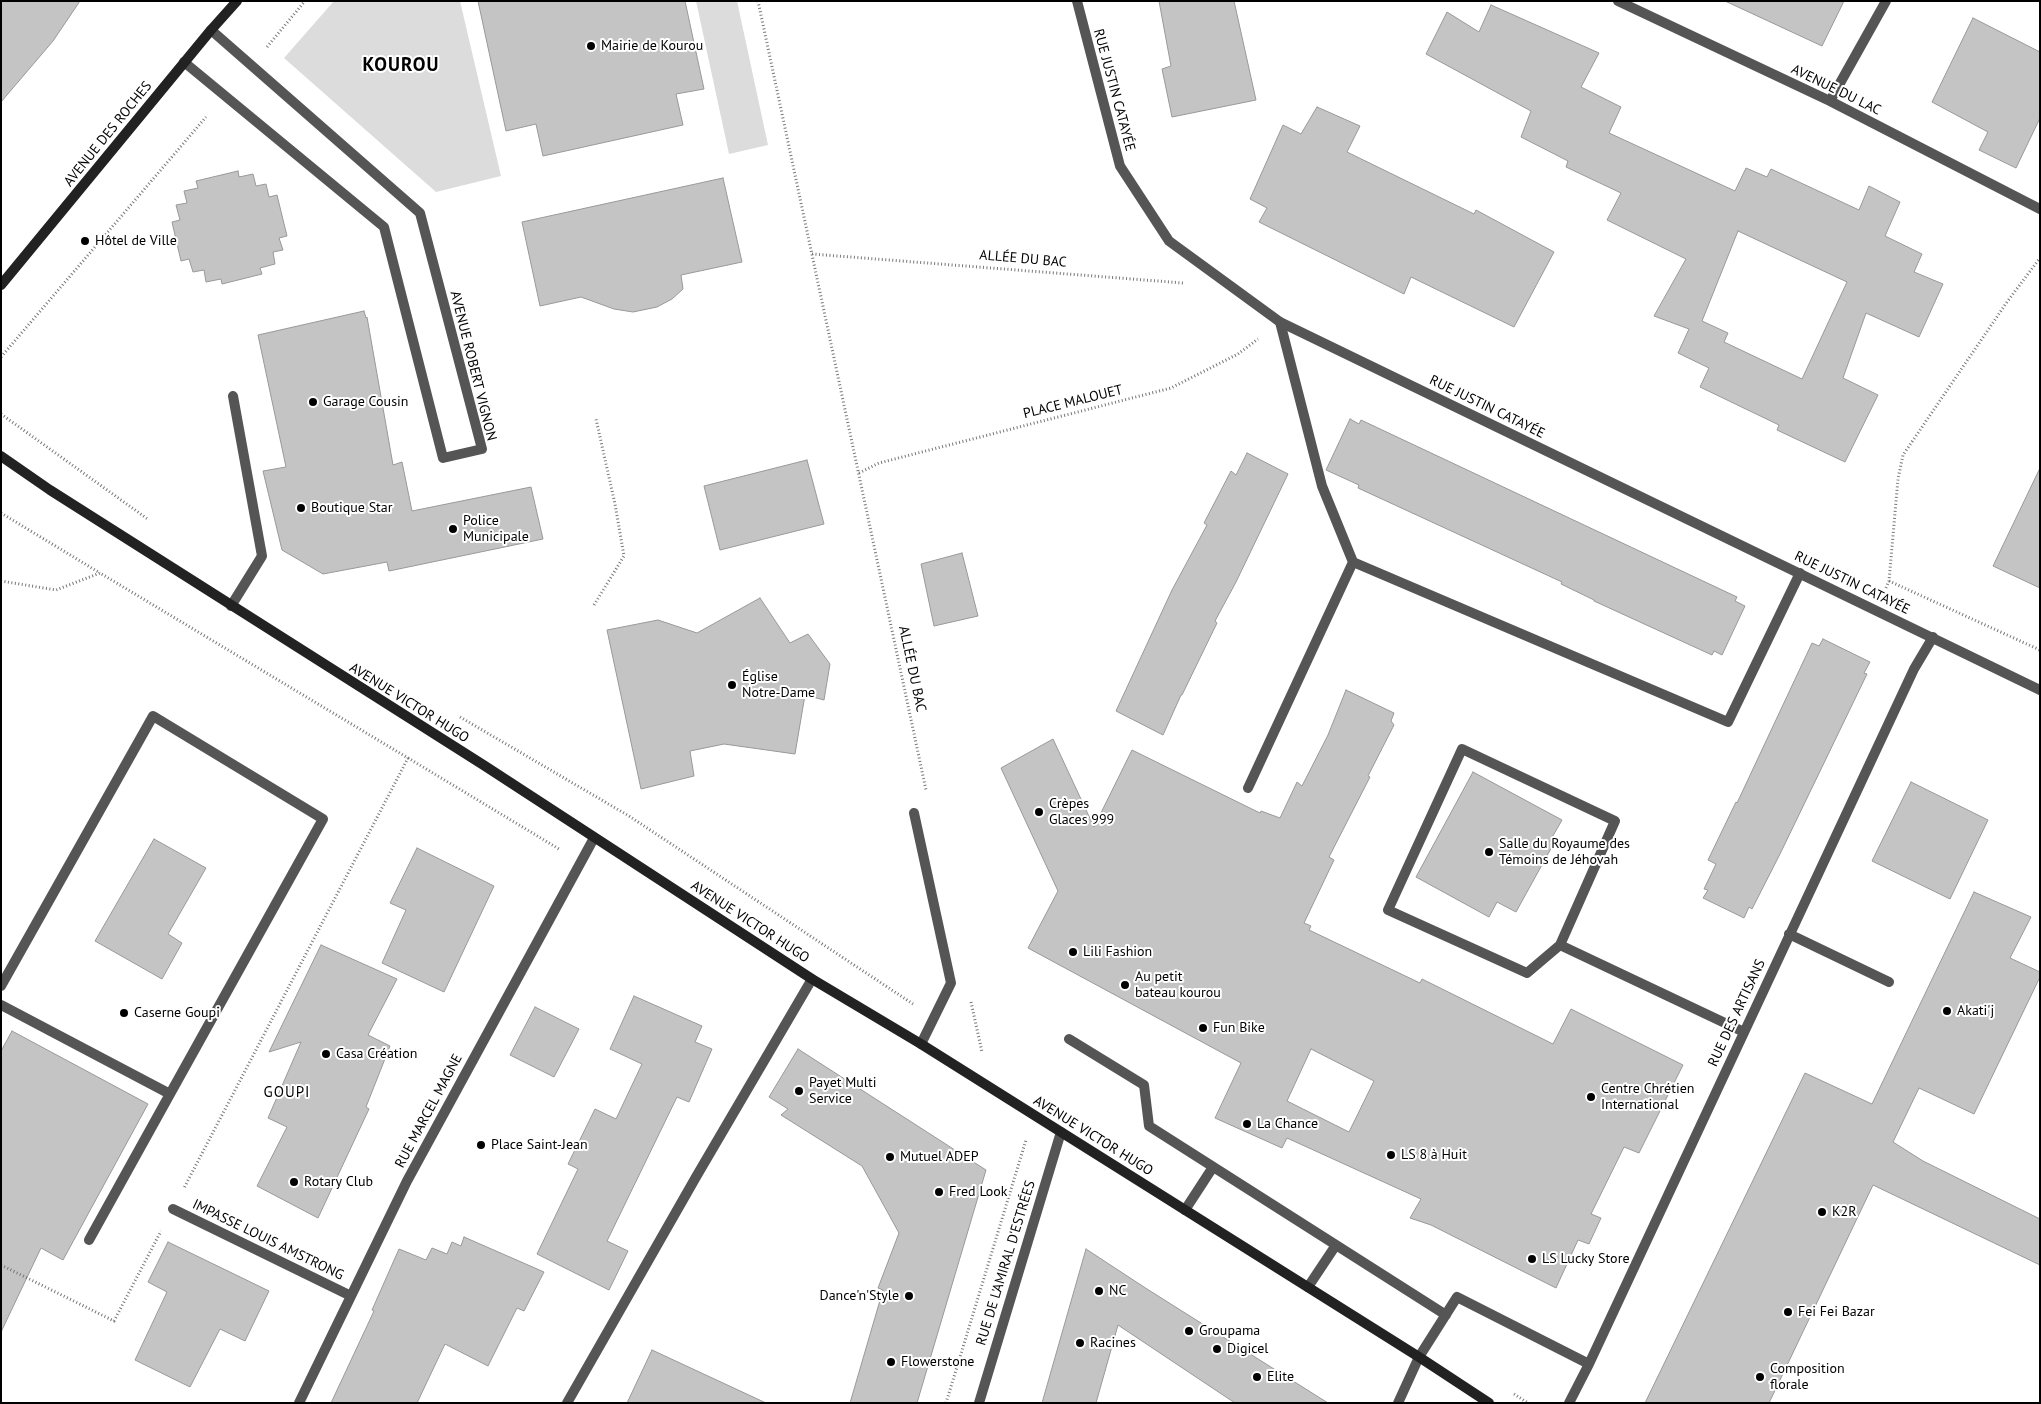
<!DOCTYPE html>
<html>
<head>
<meta charset="utf-8">
<style>
	body { margin:0 }
	#map { position:relative; width:2041px; height:1404px; overflow:hidden; background:#fff; font-family:"PT Sans",sans-serif }
	canvas { display:block }
	.frame { position:absolute; inset:0; border:2px solid #000; pointer-events:none }
</style>
</head>
<body>
<div id="map">
<canvas width="2041" height="1404"></canvas>
<div class="frame"></div>
</div>
<script>
const ctx = document.querySelector('canvas').getContext('2d');
ctx.lineJoin = 'round';
function fill(path, color) {
  ctx.fillStyle = color;
  ctx.fill(path, 'evenodd');
}
function poly(rows) {
  const path = new Path2D();
  for (const r of rows) {
    path.moveTo(r[0], r[1]);
    for (let i = 2; i < r.length; i += 2) path.lineTo(r[i], r[i + 1]);
  }
  return path;
}
function strokePath(path, color, width, dash) {
  ctx.strokeStyle = color;
  ctx.lineWidth = width;
  ctx.lineCap = dash ? 'butt' : 'round';
  ctx.setLineDash(dash || []);
  ctx.stroke(path);
}
function label(font, color, halo, rows, align = 'center') {
  ctx.font = font + ' "PT Sans",sans-serif';
  ctx.lineWidth = 4;
  ctx.setLineDash([]);
  ctx.textBaseline = 'middle';
  ctx.strokeStyle = halo;
  ctx.fillStyle = color;
  for (const [text, x, y, turn = 0] of rows) {
    ctx.save();
    ctx.translate(x, y);
    ctx.rotate((+turn || 0) * Math.PI / 180);
    ctx.textAlign = isNaN(turn) ? turn : align;
    if (halo) ctx.strokeText(text, 0, 0);
    ctx.fillText(text, 0, 0);
    ctx.restore();
  }
}
fill(poly([
	[334,1,460,1,501,176,436,192,284,58],
	[696,1,737,1,768,145,729,154]
]), '#dcdcdc');
const building = poly([
	[1,1,80,1,53,41,1,102,1,1],
	[478,1,685,1,704,89,676,94,683,125,543,156,536,124,506,131,478,1],
	[1159,1,1234,1,1256,100,1172,117,1162,69,1171,66,1159,1],
	[1725,1,1844,1,1822,46,1725,1],
	[1491,5,1599,53,1581,87,1621,107,1609,133,1735,191,1746,168,1767,177,1771,169,1859,210,1869,186,1900,202,1885,236,1922,254,1914,272,1943,284,1919,337,1866,313,1843,378,1878,395,1845,462,1777,430,1779,425,1700,387,1709,368,1678,353,1689,329,1654,316,1686,259,1607,220,1621,193,1566,167,1568,161,1521,137,1531,111,1426,54,1447,12,1479,32,1491,5],
	[1738,231,1847,282,1802,379,1724,342,1728,333,1702,321,1738,231],
	[1973,18,2040,52,2040,118,2016,168,1979,150,1988,132,1932,102,1973,18],
	[1317,107,1360,126,1347,152,1474,214,1476,210,1554,252,1514,327,1411,277,1404,294,1259,222,1267,208,1250,199,1283,125,1301,134,1317,107],
	[238,171,239,177,253,174,256,186,266,184,269,197,277,195,287,236,279,238,283,250,273,252,275,264,260,268,262,274,222,284,221,279,206,282,204,270,193,272,189,259,181,261,172,222,180,220,176,205,187,203,184,191,198,188,196,181,238,171],
	[723,178,742,262,681,275,683,289,672,299,657,307,633,312,614,309,581,297,540,306,522,222,723,178],
	[364,311,366,318,367,317,393,465,402,462,412,511,531,487,543,539,389,571,387,562,323,574,282,550,263,471,286,467,258,335,364,311],
	[1350,419,1359,424,1361,420,1737,597,1735,601,1745,606,1722,655,1714,651,1712,655,1594,601,1594,600,1561,584,1562,582,1358,488,1359,485,1326,470,1350,419],
	[1247,453,1288,474,1236,582,1215,621,1217,623,1182,695,1181,695,1163,735,1116,711,1172,590,1207,525,1204,523,1231,471,1236,475,1247,453],
	[807,460,824,524,720,550,704,486,807,460],
	[2040,468,2040,588,1993,566,2040,468],
	[962,553,978,616,934,626,921,564,962,553],
	[760,598,790,643,808,634,830,664,824,700,805,695,795,754,724,744,690,751,694,776,641,789,607,630,658,620,697,633,760,598],
	[1823,639,1870,662,1864,673,1867,674,1780,854,1752,909,1749,907,1744,918,1703,898,1708,890,1704,889,1716,864,1708,860,1736,802,1737,803,1812,643,1819,646,1823,639],
	[1346,690,1394,713,1391,721,1394,725,1368,776,1370,777,1329,857,1334,860,1304,923,1311,926,1309,930,1420,983,1422,979,1553,1044,1571,1009,1683,1065,1639,1153,1624,1147,1591,1214,1601,1218,1589,1244,1578,1240,1556,1288,1431,1225,1410,1218,1421,1199,1287,1138,1282,1148,1215,1118,1241,1063,1028,948,1058,891,1001,768,1053,739,1094,827,1132,750,1260,813,1261,811,1280,818,1297,782,1302,786,1328,735,1346,690],
	[1311,1049,1374,1081,1349,1132,1287,1101,1311,1049],
	[1473,772,1562,820,1550,841,1554,843,1516,912,1497,902,1489,917,1416,877,1473,772],
	[1911,782,1988,820,1950,899,1872,861,1911,782],
	[154,839,206,868,168,934,182,943,162,979,95,941,154,839],
	[417,848,494,886,444,992,382,963,406,910,390,903,417,848],
	[1974,892,2031,917,2010,958,2040,972,2040,977,1974,1114,1919,1088,1893,1142,1923,1161,2040,1219,2040,1265,1873,1185,1769,1403,1645,1403,1805,1073,1872,1104,1974,892],
	[321,945,397,979,368,1035,390,1046,366,1107,369,1109,318,1218,257,1186,287,1127,268,1118,301,1042,269,1052,321,945],
	[634,996,702,1026,695,1042,712,1049,689,1102,677,1097,607,1241,628,1251,609,1290,537,1254,578,1169,568,1164,595,1109,616,1119,642,1064,610,1049,634,996],
	[535,1007,579,1029,554,1077,510,1055,535,1007],
	[12,1031,148,1104,63,1260,41,1248,1,1332,1,1051,12,1031],
	[798,1049,986,1170,917,1403,850,1403,883,1290,878,1288,899,1233,862,1166,781,1115,788,1109,769,1097,798,1049],
	[464,1237,544,1272,524,1311,517,1308,488,1366,445,1344,417,1403,331,1403,374,1311,372,1310,399,1249,426,1260,432,1248,447,1254,452,1242,461,1246,464,1237],
	[168,1242,269,1291,245,1341,220,1329,190,1387,135,1360,167,1292,148,1282,168,1242],
	[1086,1249,1147,1289,1328,1403,1235,1403,1118,1325,1096,1403,1042,1403,1086,1249],
	[652,1350,766,1403,627,1403,652,1350]
]);
fill(building, '#c4c4c4');
strokePath(building, '#999', 1);
strokePath(poly([
	[758,1,926,790],
	[267,47,305,1],
	[812,254,1183,283],
	[1,357,206,117],
	[1,414,149,520],
	[859,473,879,463,1171,388,1238,354,1258,339],
	[1,513,100,573],
	[1,581,56,590,100,573,408,758,184,1188],
	[1889,581,2040,650],
	[1886,588,1889,581,1898,479,1903,455,2007,302,2040,258],
	[594,605,624,556,615,504,596,419],
	[460,717,629,816,913,1004],
	[408,758,559,849],
	[971,1002,982,1052],
	[1,1265,114,1321,161,1231],
	[1514,1394,1528,1403],
	[946,1403,1026,1140]
]), '#777', 3, [1, 2.5]);
strokePath(poly([
	[184,62,384,227,443,458,482,449,420,213,211,30],
	[1280,322,1322,486,1353,562,1728,722,1800,573],
	[231,606,262,556,233,396],
	[1248,788,1353,562],
	[914,813,951,983,921,1044],
	[1789,934,1889,982],
	[1560,945,1527,973,1388,910,1462,749,1615,821,1560,945,1744,1032],
	[1,986,153,716,323,819,170,1094,1,1005],
	[1069,1039,1144,1085,1149,1126,1446,1315],
	[1185,1210,1213,1167],
	[89,1240,170,1094],
	[1308,1287,1336,1245],
	[1419,1357,1457,1297,1589,1364],
	[567,1403,696,1177,812,979],
	[1569,1403,1589,1364,1914,669,1933,637]
]), '#555', 10);
strokePath(poly([
	[1077,1,1120,166,1169,241,1280,322,2040,690],
	[1618,1,1830,101,2040,209],
	[1830,101,1886,1],
	[173,1209,351,1296],
	[299,1403,407,1181,594,838],
	[1398,1403,1419,1357]
]), '#555', 10);
strokePath(poly([
	[979,1403,1061,1132]
]), '#555', 10);
strokePath(poly([
	[1,285,211,30,237,1],
	[1,456,50,490,485,766,812,979,921,1044,1419,1357,1489,1403]
]), '#222', 10);
for (const [x, y, r, color] of [
	[591,46,5,"#000"],
	[85,241,5,"#000"],
	[313,402,5,"#000"],
	[301,508,5,"#000"],
	[453,529,5,"#000"],
	[732,685,5,"#000"],
	[1039,812,5,"#000"],
	[1489,852,5,"#000"],
	[1073,952,5,"#000"],
	[1125,985,5,"#000"],
	[1947,1011,5,"#000"],
	[124,1013,5,"#000"],
	[1203,1028,5,"#000"],
	[326,1054,5,"#000"],
	[799,1091,5,"#000"],
	[1591,1097,5,"#000"],
	[1247,1124,5,"#000"],
	[481,1145,5,"#000"],
	[1391,1155,5,"#000"],
	[890,1157,5,"#000"],
	[294,1182,5,"#000"],
	[939,1192,5,"#000"],
	[1822,1212,5,"#000"],
	[1532,1259,5,"#000"],
	[1099,1291,5,"#000"],
	[909,1296,5,"#000"],
	[1788,1312,5,"#000"],
	[1189,1331,5,"#000"],
	[1080,1343,5,"#000"],
	[1217,1349,5,"#000"],
	[891,1362,5,"#000"],
	[1257,1377,5,"#000"],
	[1760,1377,5,"#000"]
]) {
  const dot = new Path2D();
  dot.arc(x, y, r, 0, 2 * Math.PI);
  ctx.fillStyle = color;
  ctx.fill(dot);
  strokePath(dot, '#fff', 2);
}
label('14px', '#000', '#fff', [
	["Mairie de Kourou",601,46],
	["Hôtel de Ville",95,241],
	["Garage Cousin",323,402],
	["Boutique Star",311,508],
	["Police",463,521],
	["Municipale",463,537],
	["Église",742,677],
	["Notre-Dame",742,693],
	["Crèpes",1049,804],
	["Glaces 999",1049,820],
	["Salle du Royaume des",1499,844],
	["Témoins de Jéhovah",1499,860],
	["Lili Fashion",1083,952],
	["Au petit",1135,977],
	["bateau kourou",1135,993],
	["Akati'j",1957,1011],
	["Caserne Goupi",134,1013],
	["Fun Bike",1213,1028],
	["Casa Création",336,1054],
	["Payet Multi",809,1083],
	["Service",809,1099],
	["Centre Chrétien",1601,1089],
	["International",1601,1105],
	["La Chance",1257,1124],
	["Place Saint-Jean",491,1145],
	["LS 8 à Huit",1401,1155],
	["Mutuel ADEP",900,1157],
	["Rotary Club",304,1182],
	["Fred Look",949,1192],
	["K2R",1832,1212],
	["LS Lucky Store",1542,1259],
	["NC",1109,1291],
	["Dance'n'Style",899,1296,"right"],
	["Fei Fei Bazar",1798,1312],
	["Groupama",1199,1331],
	["Racines",1090,1343],
	["Digicel",1227,1349],
	["Flowerstone",901,1362],
	["Composition",1770,1369],
	["florale",1770,1385],
	["Elite",1267,1377]
], 'left');
label('14px', '#000', '#fff', [
	["RUE JUSTIN CATAYÉE",1114,90,75],
	["AVENUE DU LAC",1836,90,26],
	["AVENUE DES ROCHES",108,134,-51],
	["ALLÉE DU BAC",1023,259,5],
	["AVENUE ROBERT VIGNON",473,366,76],
	["PLACE MALOUET",1073,402,-14],
	["RUE JUSTIN CATAYÉE",1487,407,26],
	["RUE JUSTIN CATAYÉE",1852,583,26],
	["ALLÉE DU BAC",912,669,78],
	["AVENUE VICTOR HUGO",409,703,32],
	["AVENUE VICTOR HUGO",750,922,33],
	["RUE DES ARTISANS",1737,1013,-65],
	["RUE MARCEL MAGNE",429,1111,-62],
	["AVENUE VICTOR HUGO",1093,1136,32],
	["IMPASSE LOUIS AMSTRONG",268,1240,26],
	["RUE DE L'AMIRAL D'ESTRÉES",1006,1263,-73]
]);
ctx.letterSpacing = '1px';
label('15px', '#000', '#fff', [
	["GOUPI",287,1093]
]);
ctx.letterSpacing = '0px';
ctx.letterSpacing = '1px';
label('bold 19px', '#000', '#fff', [
	["KOUROU",401,66]
]);
ctx.letterSpacing = '0px';
</script>
</body>
</html>
